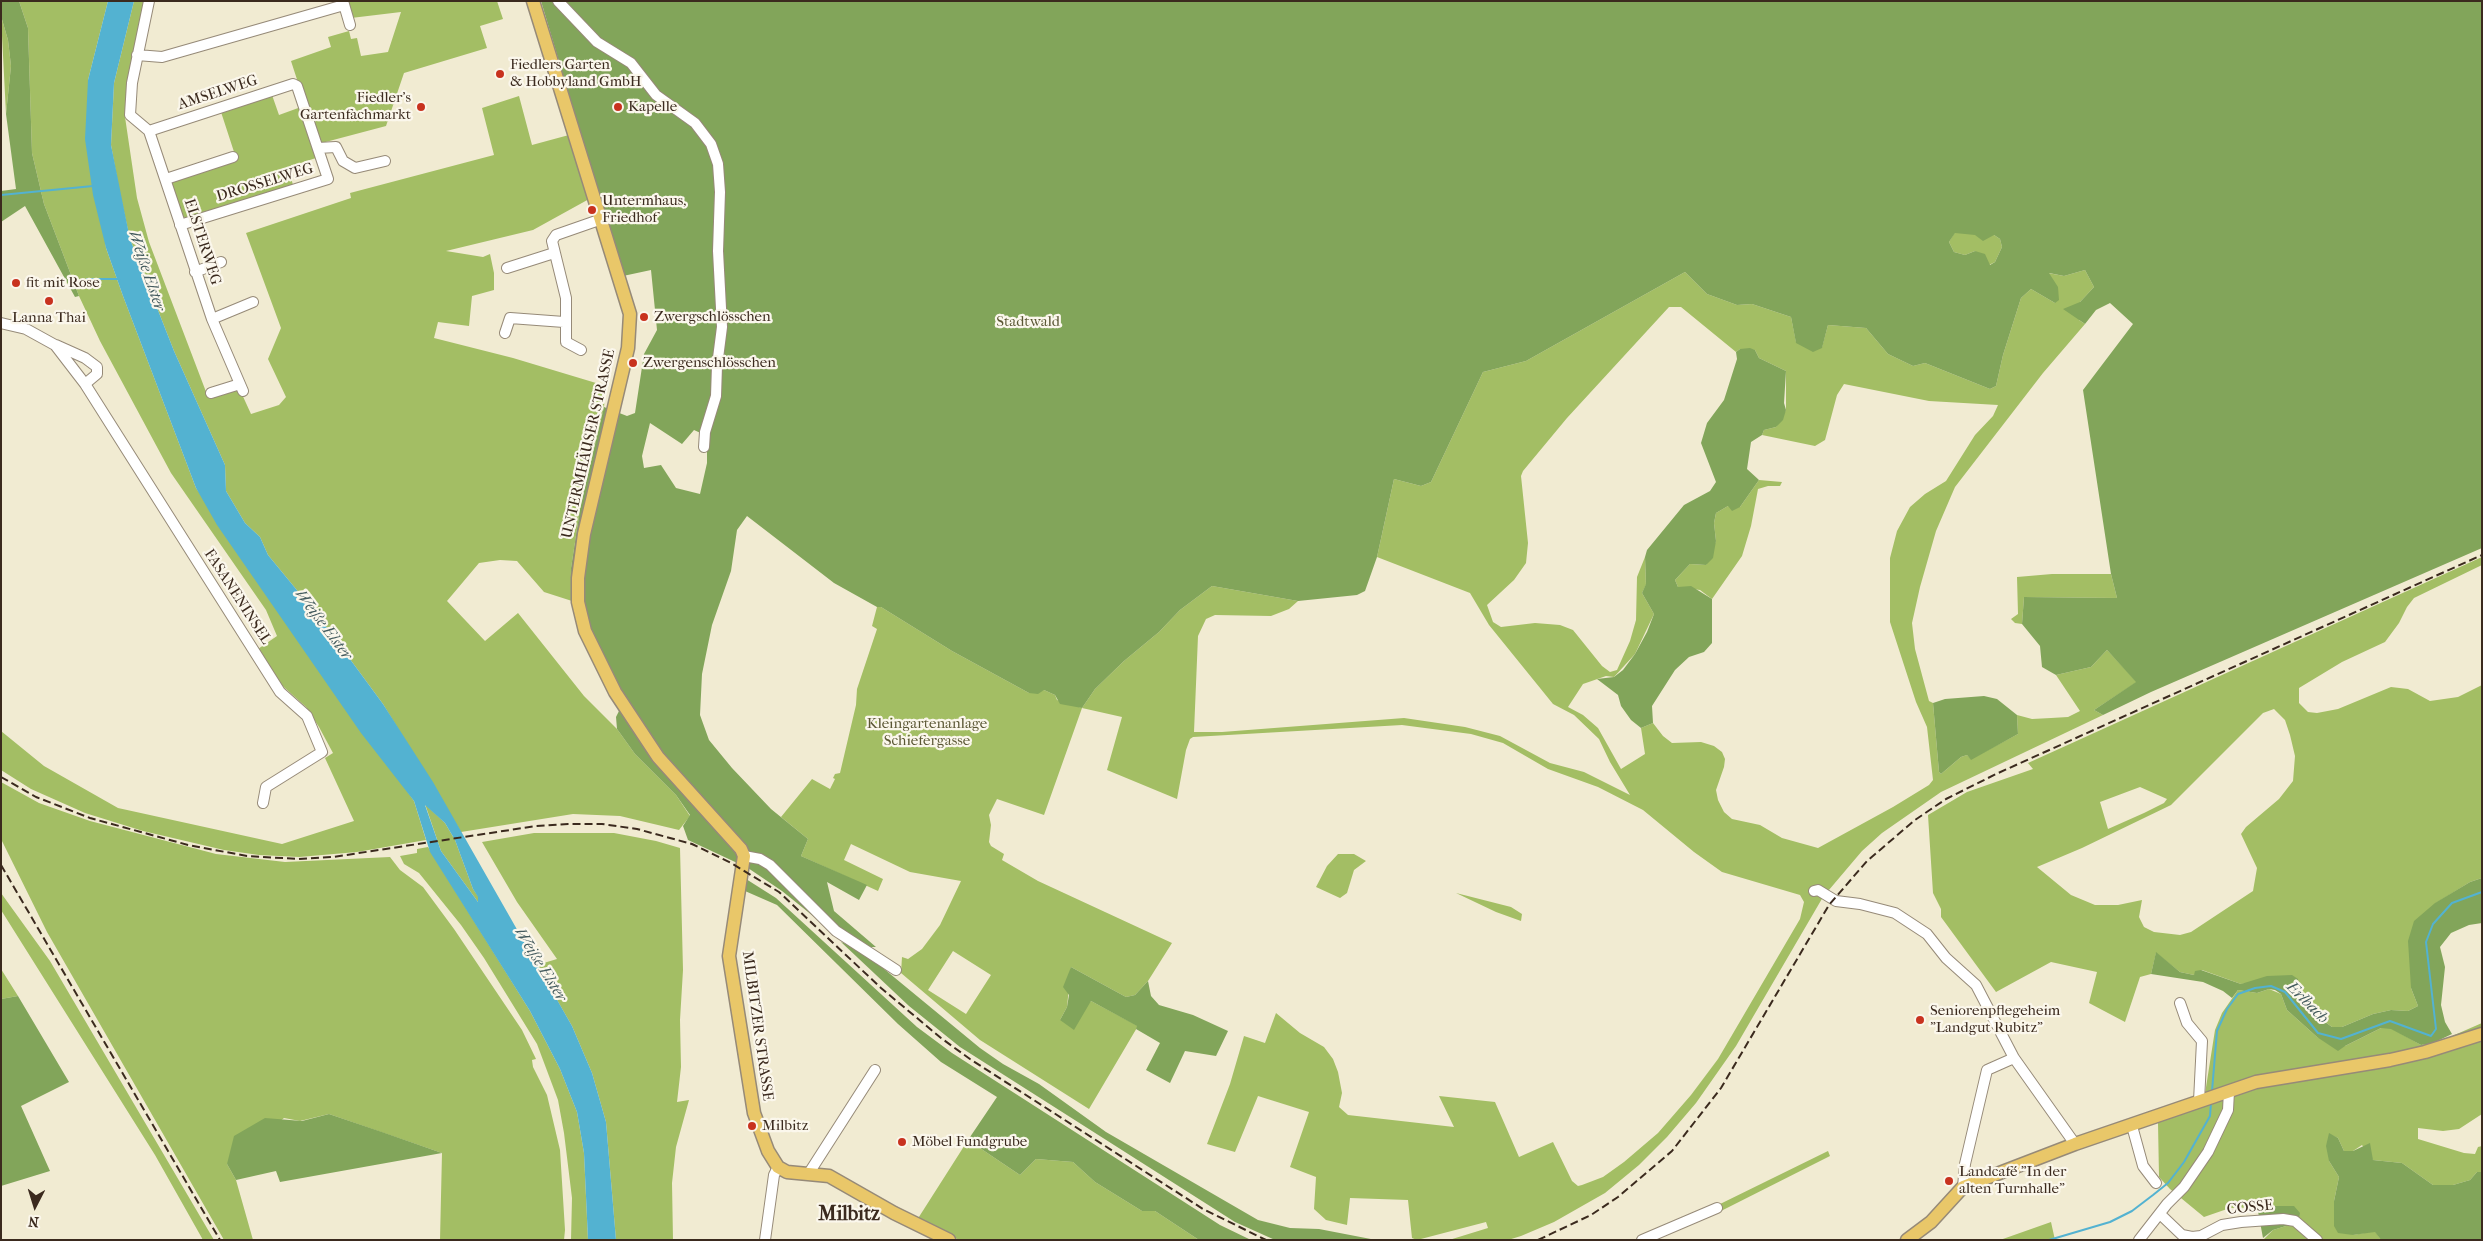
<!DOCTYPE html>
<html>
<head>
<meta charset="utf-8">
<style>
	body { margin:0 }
	#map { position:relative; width:2483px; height:1241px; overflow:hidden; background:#f1ebd2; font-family:"IM FELL French Canon",serif }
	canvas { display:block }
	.frame { position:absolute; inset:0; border:2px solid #3b2a1e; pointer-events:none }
	.north { position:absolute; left:10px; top:1181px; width:50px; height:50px; -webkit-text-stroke:4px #fbf7ec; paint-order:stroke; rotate:185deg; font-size:14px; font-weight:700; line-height:20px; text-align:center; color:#3b2a1e }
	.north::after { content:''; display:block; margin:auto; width:18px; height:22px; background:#3b2a1e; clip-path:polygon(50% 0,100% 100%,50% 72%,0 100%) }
</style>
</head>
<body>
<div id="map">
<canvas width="2483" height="1241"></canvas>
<div class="frame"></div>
<div class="north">N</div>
</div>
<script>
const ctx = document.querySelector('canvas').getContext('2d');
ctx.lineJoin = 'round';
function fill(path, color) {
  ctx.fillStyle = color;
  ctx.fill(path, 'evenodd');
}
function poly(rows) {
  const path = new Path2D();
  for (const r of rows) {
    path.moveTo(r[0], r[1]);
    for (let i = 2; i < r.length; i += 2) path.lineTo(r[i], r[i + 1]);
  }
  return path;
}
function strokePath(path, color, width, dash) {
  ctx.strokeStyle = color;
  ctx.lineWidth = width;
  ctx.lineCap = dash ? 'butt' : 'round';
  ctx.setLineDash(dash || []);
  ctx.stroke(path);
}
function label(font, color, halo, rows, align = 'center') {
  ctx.font = font + ' "IM FELL French Canon",serif';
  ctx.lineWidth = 4.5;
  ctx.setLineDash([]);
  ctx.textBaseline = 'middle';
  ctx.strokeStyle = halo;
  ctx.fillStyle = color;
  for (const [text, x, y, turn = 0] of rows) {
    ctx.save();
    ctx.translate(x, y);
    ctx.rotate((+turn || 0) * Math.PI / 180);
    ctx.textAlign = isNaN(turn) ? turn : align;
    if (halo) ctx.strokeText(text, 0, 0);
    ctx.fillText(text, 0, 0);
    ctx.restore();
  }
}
fill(poly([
	[19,1,108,1,88,80,106,248,123,296,196,488,414,801,426,840,357,852,299,857,259,855,224,850,143,831,85,813,31,789,1,770,1,731,44,766,118,808,282,844,354,821,325,758,333,753,319,727,306,707,276,680,258,649,277,636,266,610,171,473,100,341,79,296,44,204,32,153,28,28],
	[134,1,145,1,130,67,125,117,137,198,149,242,208,397,240,390,251,414,279,405,286,397,268,359,281,328,246,233,351,198,350,193,494,155,482,108,519,96,532,145,580,132,600,193,533,230,446,251,483,257,490,254,494,273,494,290,472,296,469,326,438,322,434,338,513,358,606,386,604,407,581,503,571,568,572,601,544,592,517,561,500,560,479,563,447,601,485,641,518,613,584,696,617,729,635,754,676,795,690,816,679,830,620,816,573,814,461,832,383,704,319,617,268,555,260,537,245,523,226,491,225,465,174,351,130,239,119,189,111,145,114,83],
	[346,1,497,1,503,19,480,26,487,48,404,73,386,126,318,144,291,61,331,47,328,37,349,31,351,39,357,38,361,56,388,52,401,12,351,18],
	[1,16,8,40,11,66,6,114],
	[272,95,279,115,301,107,316,158,288,167,293,185,187,219,179,214,169,181,236,158,221,112],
	[1955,232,1994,235,2000,239,2002,247,1995,262,1989,265,1975,251,1965,255,1954,252,1949,242],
	[2085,270,2094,287,2080,302,2079,320,2085,324,2043,373,1955,487,1936,531,1920,587,1912,623,1915,649,1929,701,1933,703,1939,772,1941,774,1961,757,1967,755,1971,759,2018,734,2017,715,2032,719,2051,718,2068,717,2080,711,2056,675,2091,667,2107,650,2137,682,2094,710,2103,715,1941,792,1882,833,1862,851,1823,897,1736,1046,1696,1103,1667,1137,1639,1165,1605,1193,1554,1222,1521,1236,1508,1240,1449,1240,1488,1228,1486,1222,1417,1240,1412,1238,1408,1200,1350,1198,1347,1225,1326,1220,1314,1209,1316,1177,1290,1167,1309,1112,1258,1096,1235,1152,1207,1144,1230,1084,1244,1036,1265,1043,1276,1013,1300,1033,1324,1047,1333,1059,1338,1072,1342,1093,1339,1107,1348,1115,1454,1127,1439,1096,1495,1102,1519,1157,1553,1142,1572,1181,1578,1186,1582,1185,1603,1177,1624,1162,1658,1133,1691,1095,1718,1059,1800,919,1804,902,1800,895,1722,872,1694,852,1643,810,1598,787,1548,769,1503,743,1471,734,1402,725,1193,737,1190,739,1186,750,1177,799,1107,770,1122,717,1082,708,1044,815,997,799,989,815,991,825,989,842,991,846,1004,854,1002,860,1038,881,1172,943,1148,981,1135,995,1126,997,1071,967,1067,1007,1060,1020,1091,1001,1138,1026,1089,1109,980,1040,901,973,902,957,908,959,922,949,940,925,961,881,910,872,851,844,844,860,883,879,878,891,801,856,808,839,781,817,812,779,830,789,835,779,833,778,835,774,840,773,856,705,857,689,877,629,872,626,877,607,881,607,952,651,1029,693,1044,690,1055,695,1057,700,1082,708,1095,689,1124,661,1159,632,1180,610,1212,586,1298,601,1289,609,1271,616,1215,615,1206,619,1198,636,1194,732,1222,732,1404,718,1465,727,1500,736,1550,763,1584,772,1630,795,1610,762,1599,739,1574,715,1553,704,1489,625,1470,593,1377,557,1394,479,1421,486,1431,482,1483,372,1526,361,1685,272,1707,294,1737,305,1752,304,1791,317,1796,342,1822,347,1828,325,1866,328,1888,354,1913,366,1925,363,1990,389,1996,386,2003,355,2021,298,2031,289,2055,303,2048,273,2064,276],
	[1669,307,1681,307,1736,352,1740,349,1755,350,1759,358,1786,371,1786,410,1776,427,1764,430,1762,435,1815,446,1825,440,1837,395,1844,384,1929,401,1998,405,1993,416,1975,435,1946,481,1925,494,1910,507,1897,531,1890,558,1890,622,1916,702,1927,727,1933,780,1929,785,1893,807,1818,848,1782,838,1760,825,1732,819,1724,812,1718,800,1716,790,1724,767,1725,759,1722,752,1714,746,1701,742,1672,743,1663,736,1653,723,1641,728,1645,754,1621,769,1598,728,1583,715,1568,707,1583,684,1606,676,1614,677,1635,654,1654,614,1642,593,1646,585,1645,557,1637,577,1636,620,1630,641,1617,670,1610,672,1602,666,1573,630,1560,625,1535,623,1501,627,1493,622,1487,605,1514,580,1526,563,1528,543,1521,476,1523,471,1567,418],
	[953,951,991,975,966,1014,928,990],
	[1759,480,1782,482,1780,486,1768,486,1758,489,1751,526,1742,556,1712,599,1700,590,1678,587,1675,580,1690,564,1706,565,1716,541,1714,523,1716,513,1728,506,1740,507],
	[2482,557,2482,565,2414,598,2407,607,2399,623,2385,642,2342,662,2299,688,2299,703,2308,712,2317,713,2338,709,2391,687,2408,689,2430,701,2458,697,2482,685,2482,878,2470,882,2436,903,2411,988,2418,1006,2408,1011,2391,1010,2373,1014,2342,1027,2332,1027,2299,1003,2298,979,2241,984,2202,970,2194,975,2180,972,2156,953,2151,974,2140,977,2125,1022,2089,1003,2097,972,2051,962,1996,992,1941,917,1941,909,1933,893,1928,815,1967,792,2033,769,2028,763],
	[2274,709,2285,720,2290,735,2295,756,2293,781,2279,799,2246,827,2241,834,2257,868,2253,891,2191,932,2180,935,2154,932,2144,927,2139,917,2142,900,2118,905,2095,905,2071,895,2037,867,2082,848,2171,805,2263,713],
	[2140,787,2167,799,2164,803,2144,813,2108,829,2100,802],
	[2052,574,2111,574,2117,598,2024,597,2022,624,2015,623,2011,619,2018,614,2017,577],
	[1,782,39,803,90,821,216,854,285,862,390,857,400,870,423,887,454,929,522,1030,536,1059,532,1060,533,1067,547,1095,560,1150,565,1230,564,1240,440,1240,442,1153,329,1114,300,1121,284,1118,227,1164,236,1180,253,1240,224,1240,47,932,1,839],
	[425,804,445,823,455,840,473,889,478,896,478,902,441,851],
	[534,833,614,833,656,841,680,848,683,970,680,1020,681,1067,677,1102,689,1100,676,1147,672,1183,673,1240,616,1240,606,1122,592,1073,572,1026,537,965,557,959,517,902,482,842],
	[428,847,530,1011,560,1069,577,1112,584,1153,588,1240,571,1240,572,1198,564,1133,558,1100,537,1044,484,958,461,925,419,873,404,864,400,856,417,853,417,849],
	[1338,854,1354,854,1366,861,1354,870,1347,893,1340,898,1316,887,1327,866],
	[1,893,50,961,214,1240,203,1240,155,1155,1,910],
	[1456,893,1511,907,1522,914,1521,921,1496,912],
	[1,969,18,996,1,999],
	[2269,989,2281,994,2287,1010,2317,1037,2345,1046,2381,1028,2391,1028,2421,1045,2443,1040,2482,1023,2482,1114,2459,1129,2443,1131,2418,1128,2418,1139,2464,1153,2475,1154,2478,1147,2482,1146,2482,1172,2477,1172,2470,1180,2453,1185,2433,1185,2402,1163,2373,1160,2362,1145,2353,1151,2344,1151,2338,1138,2329,1134,2329,1161,2339,1177,2334,1201,2353,1235,2375,1231,2381,1240,2263,1240,2273,1230,2286,1226,2270,1207,2230,1208,2204,1217,2170,1189,2159,1177,2158,1123,2204,1100,2215,1030,2222,1013,2238,990,2257,993],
	[968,1140,1020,1175,1036,1159,1073,1162,1095,1182,1142,1211,1155,1211,1199,1240,960,1240,944,1234,917,1220],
	[1828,1151,1830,1156,1719,1212,1716,1206],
	[2051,1222,2055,1240,2000,1240]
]), '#a3be64');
fill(poly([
	[1,1,19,1,28,28,32,153,44,204,79,296,75,297,25,206,1,222,1,191,16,189,6,114,11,66,8,40,1,16],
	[541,1,2482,1,2482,548,2151,692,2103,715,2094,710,2136,682,2107,650,2091,667,2056,675,2042,667,2040,646,2022,624,2024,597,2117,598,2111,574,2083,390,2133,324,2110,303,2096,310,2085,324,2063,309,2080,302,2094,287,2085,270,2064,276,2049,273,2058,287,2059,300,2055,303,2031,289,2021,298,2003,355,1996,386,1990,389,1925,363,1913,366,1888,354,1866,328,1828,325,1822,348,1813,352,1796,343,1791,317,1752,304,1737,305,1707,294,1685,272,1526,361,1483,372,1431,482,1421,486,1394,479,1377,557,1365,591,1357,595,1298,601,1212,586,1180,610,1159,632,1124,661,1095,689,1082,708,1060,704,1055,695,1044,690,1038,694,1029,693,952,651,881,607,877,607,834,583,747,516,737,530,731,571,712,625,702,674,700,715,709,740,732,768,771,809,808,839,801,856,867,885,859,900,827,882,834,911,876,947,869,947,843,932,827,918,818,920,782,891,748,868,688,840,683,826,690,815,676,795,635,754,617,729,616,717,624,701,590,632,584,611,572,601,571,568,581,503,604,407,627,416,635,413,644,354,657,330,651,270,623,276],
	[1955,233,1975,235,1983,241,1994,235,2000,239,2002,247,1995,262,1990,265,1985,254,1975,251,1965,255,1954,252,1949,242],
	[650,423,682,444,694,430,707,436,707,463,700,494,676,488,661,465,644,468,642,456],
	[1750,348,1755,350,1759,358,1786,371,1784,403,1786,410,1783,420,1776,427,1764,430,1762,435,1751,442,1747,469,1759,480,1740,507,1732,511,1728,506,1716,513,1714,523,1716,541,1713,558,1706,565,1690,564,1675,580,1678,587,1691,586,1712,599,1712,643,1704,652,1689,657,1675,670,1652,706,1653,723,1641,728,1631,720,1621,706,1618,695,1597,679,1614,677,1623,670,1635,654,1647,632,1654,614,1642,593,1646,584,1645,557,1647,550,1684,505,1710,491,1716,482,1701,443,1707,423,1724,400,1737,359,1736,352,1740,349],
	[1984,696,1997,699,2017,715,2018,734,1971,760,1967,755,1961,757,1941,774,1939,772,1933,703,1945,699],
	[2482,878,2482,923,2469,925,2451,933,2440,947,2445,967,2441,1005,2445,1022,2452,1034,2433,1043,2421,1045,2391,1029,2381,1028,2345,1046,2338,1051,2317,1037,2287,1010,2281,994,2275,990,2269,989,2257,993,2238,990,2232,998,2223,991,2203,982,2151,974,2156,952,2180,972,2194,975,2195,971,2201,970,2241,984,2267,976,2292,975,2298,979,2299,1003,2332,1027,2342,1027,2373,1014,2391,1010,2408,1011,2418,1006,2411,988,2408,941,2414,921,2435,903,2470,882],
	[746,879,776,898,917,1027,952,1053,1220,1225,1251,1240,1199,1240,1155,1211,1142,1211,1095,1182,1073,1162,1036,1159,1020,1175,968,1140,997,1097,941,1062,898,1024,777,905,745,891],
	[841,942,850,945,872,959,980,1048,1003,1064,1039,1084,1106,1132,1258,1220,1290,1228,1319,1229,1376,1240,1275,1240,1235,1222,960,1047,909,1006],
	[1071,967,1126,997,1135,995,1148,981,1151,996,1159,1005,1193,1015,1228,1031,1216,1056,1185,1051,1170,1083,1146,1070,1160,1043,1136,1029,1137,1026,1091,1001,1074,1030,1060,1020,1067,1007,1069,995,1063,987],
	[18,996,69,1082,21,1106,50,1171,1,1186,1,999],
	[329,1114,382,1132,442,1153,280,1182,276,1171,236,1180,227,1164,234,1136,265,1118,302,1121],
	[2329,1133,2338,1138,2344,1151,2353,1151,2370,1143,2373,1160,2402,1163,2433,1185,2453,1185,2470,1180,2477,1172,2482,1172,2482,1240,2381,1240,2375,1232,2353,1235,2338,1233,2334,1226,2334,1201,2339,1177,2329,1161,2326,1146],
	[2257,1206,2294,1206,2300,1213,2299,1218,2286,1226,2273,1230,2263,1238]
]), '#82a55a');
fill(poly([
	[108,1,134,1,114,83,111,145,130,239,174,351,225,465,226,491,245,523,260,537,268,555,319,617,383,704,433,782,572,1026,592,1073,606,1122,616,1240,588,1240,584,1153,577,1112,560,1069,530,1011,430,852,414,801,361,733,217,525,196,488,123,296,106,248,93,195,85,139,88,80],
	[425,805,445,823,455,840,473,889,478,897,478,902,441,851]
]), '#53b2d1');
strokePath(poly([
	[1,195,93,186],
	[87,279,120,279],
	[2212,1091,2217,1031,2227,1009,2238,994,2255,988,2271,986,2285,992,2318,1033,2341,1039,2390,1021,2431,1036,2436,1029,2426,942,2433,924,2452,903,2482,892],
	[2049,1240,2110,1222,2132,1211,2153,1195,2168,1183,2184,1162,2210,1116,2211,1103]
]), '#53b2d1', 2);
const minor = poly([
	[149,1,132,83,130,115,149,131,212,319,243,391],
	[343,1,350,25],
	[558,1,597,42,631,63,656,95,695,123,711,144,718,164,720,192,718,251,722,327,717,366,716,396,705,432,704,447],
	[137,55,162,57,344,5],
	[149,131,293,84,297,86,328,179,180,225],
	[318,148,336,147,343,161,355,168,385,161],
	[166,179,233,157],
	[507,268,554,253],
	[195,272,221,262],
	[212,319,253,302],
	[1,323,26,329,55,345,85,384,280,692,307,716,322,752,266,787,263,803],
	[505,333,510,318,564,322],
	[56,345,85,358,97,367,97,374,85,384],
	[581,350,566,342,566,298,552,241,556,235,599,220],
	[211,393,240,384],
	[744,856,760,859,770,865,836,931,896,970],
	[1814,891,1818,890,1836,901,1860,904,1895,913,1927,934,1946,958,1976,985,2014,1058,2075,1144],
	[2180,1003,2187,1023,2202,1041,2199,1101],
	[2132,1126,2143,1166,2156,1183],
	[809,1173,875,1070],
	[1963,1187,1965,1164,1987,1070,2014,1058],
	[2160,1214,2182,1235,2192,1237,2201,1236,2222,1225,2241,1222,2283,1219,2295,1221,2317,1240],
	[765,1240,774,1175,778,1167],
	[1642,1240,1717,1208],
	[2139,1240,2167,1204,2184,1187,2208,1152,2228,1110,2229,1091]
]);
const major = poly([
	[533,1,630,314,628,348,584,534,578,578,578,602,585,631,615,692,658,757,741,849,744,856,729,956,754,1113,768,1151,778,1167,787,1172,829,1176,894,1213,949,1240],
	[1907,1240,1931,1222,1963,1187,2075,1144,2256,1082,2390,1060,2425,1052,2482,1034]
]);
strokePath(minor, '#968a78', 12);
strokePath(major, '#968a78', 15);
strokePath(minor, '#fff', 10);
strokePath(major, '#e9c769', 12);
strokePath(poly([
	[1,777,36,797,90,818,188,845,247,856,298,859,333,857,536,826,568,824,602,824,637,829,692,844,731,863,779,892,881,988,941,1038,970,1059,1203,1209,1266,1240],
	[1,865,220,1240],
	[1538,1240,1591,1215,1618,1197,1672,1151,1721,1088,1829,905,1867,861,1915,820,1946,799,1996,774,2482,555]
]), '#3b2a1e', 2, [8, 4]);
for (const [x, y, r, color] of [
	[500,74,5,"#c8321e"],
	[421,107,5,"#c8321e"],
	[618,107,5,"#c8321e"],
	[592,210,5,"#c8321e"],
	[16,283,5,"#c8321e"],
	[49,301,5,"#c8321e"],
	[644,317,5,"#c8321e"],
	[633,363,5,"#c8321e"],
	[1920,1020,5,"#c8321e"],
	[752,1126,5,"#c8321e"],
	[902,1142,5,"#c8321e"],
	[1949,1181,5,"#c8321e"]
]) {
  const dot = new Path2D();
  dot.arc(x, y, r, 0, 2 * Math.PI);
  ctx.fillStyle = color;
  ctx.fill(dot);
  strokePath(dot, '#fbf7ec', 2);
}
label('15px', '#3b2a1e', '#fbf7ec', [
	["Fiedlers Garten",510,65],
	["& Hobbyland GmbH",510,82],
	["Fiedler's",411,98,"right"],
	["Gartenfachmarkt",411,115,"right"],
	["Kapelle",628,107],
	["Untermhaus,",602,201],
	["Friedhof",602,218],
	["fit mit Rose",26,283],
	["Zwergschlösschen",654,317],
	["Lanna Thai",49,318,"center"],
	["Zwergenschlösschen",643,363],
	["Seniorenpflegeheim",1930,1011],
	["\"Landgut Rubitz\"",1930,1028],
	["Milbitz",762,1126],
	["Möbel Fundgrube",912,1142],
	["Landcafé \"In der",1959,1172],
	["alten Turnhalle\"",1959,1189]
], 'left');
label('15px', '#3b2a1e', '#fbf7ec', [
	["AMSELWEG",218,93,-18],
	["DROSSELWEG",265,183,-17],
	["ELSTERWEG",202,242,72],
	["UNTERMHÄUSER STRASSE",589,444,-77],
	["FASANENINSEL",237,597,57],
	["MILBITZER STRASSE",757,1026,82],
	["COSSE",2250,1208,-6]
]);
label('15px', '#5a5633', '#fbf7ec', [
	["Stadtwald",1028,322],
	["Kleingartenanlage",927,724],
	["Schiefergasse",927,741]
]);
label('italic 16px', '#435a5d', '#fbf7ec', [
	["Weiße Elster",146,271,71],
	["Weiße Elster",323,625,53],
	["Weiße Elster",540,965,58],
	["Erlbach",2307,1003,45]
]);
label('bold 20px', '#3b2a1e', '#fbf7ec', [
	["Milbitz",849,1215]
]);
</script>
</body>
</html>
